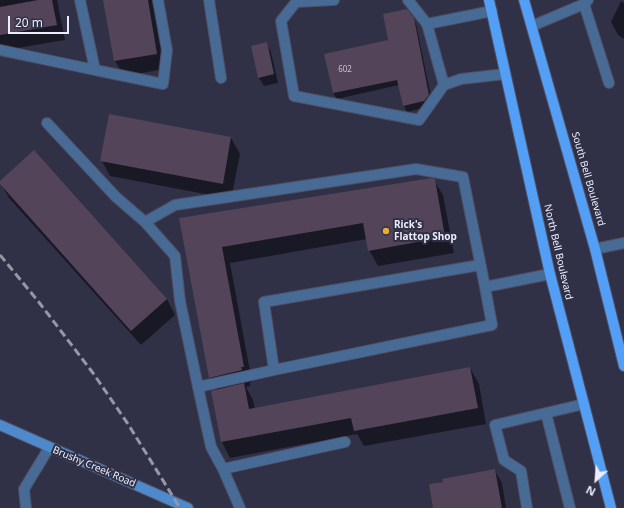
<!DOCTYPE html>
<html>
<head>
<meta charset="utf-8">
<style>
	body { margin:0 }
	#map { position:relative; width:624px; height:508px; overflow:hidden; background:#303047; font-family:"Noto Sans",sans-serif }
	canvas { display:block }
	.north { position:absolute; left:576px; top:460px; width:40px; height:40px; -webkit-text-stroke:3px #303047; paint-order:stroke; rotate:206deg; font-size:11px; font-weight:700; line-height:16px; text-align:center; color:#ecedfc }
	.north::after { content:''; display:block; margin:auto; width:14px; height:18px; background:#ecedfc; clip-path:polygon(50% 0,100% 100%,50% 72%,0 100%) }
	.scale { position:absolute; left:8px; top:16px; width:61px; height:18px; box-sizing:border-box; border:2px solid #ecedfc; border-top:0; padding-left:5px; font-size:12px; line-height:14px; white-space:nowrap; color:#ecedfc; -webkit-text-stroke:3px #303047; paint-order:stroke }
</style>
</head>
<body>
<div id="map">
<canvas width="624" height="508"></canvas>
<div class="north">N</div>
<div class="scale">20 m</div>
</div>
<script>
const ctx = document.querySelector('canvas').getContext('2d');
ctx.lineJoin = 'round';
function fill(path, color) {
  ctx.fillStyle = color;
  ctx.fill(path, 'evenodd');
}
function poly(rows) {
  const path = new Path2D();
  for (const r of rows) {
    path.moveTo(r[0], r[1]);
    for (let i = 2; i < r.length; i += 2) path.lineTo(r[i], r[i + 1]);
  }
  return path;
}
function strokePath(path, color, width, dash) {
  ctx.strokeStyle = color;
  ctx.lineWidth = width;
  ctx.lineCap = dash ? 'butt' : 'round';
  ctx.setLineDash(dash || []);
  ctx.stroke(path);
}
function label(font, color, halo, rows, align = 'center') {
  ctx.font = font + ' "Noto Sans",sans-serif';
  ctx.lineWidth = 4;
  ctx.setLineDash([]);
  ctx.textBaseline = 'middle';
  ctx.strokeStyle = halo;
  ctx.fillStyle = color;
  for (const [text, x, y, turn = 0] of rows) {
    ctx.save();
    ctx.translate(x, y);
    ctx.rotate((+turn || 0) * Math.PI / 180);
    ctx.textAlign = isNaN(turn) ? turn : align;
    if (halo) ctx.strokeText(text, 0, 0);
    ctx.fillText(text, 0, 0);
    ctx.restore();
  }
}
fill(poly([
	[0,0,57,0,65,40,0,51],
	[104,0,153,0,165,69,124,76,115,61],
	[621,1,624,3,624,39,618,35,611,22],
	[413,18,416,24,432,101,427,107,407,112,404,106,399,85,337,99,333,93,325,55,390,41],
	[266,43,271,52,278,83,264,86,259,78],
	[231,138,240,154,231,199,110,176,102,161],
	[434,180,443,195,454,253,378,266,369,250,367,239,230,263,252,382,250,382,250,386,246,387,253,400,255,409,470,368,479,384,486,424,364,446,357,434,230,458,222,442,212,392,217,390,210,378,180,219],
	[0,182,167,299,175,315,141,345,9,198],
	[495,471,502,483,506,508,437,508,444,482]
]), '#0007');
fill(poly([
	[38,0,52,0,57,25,0,35,0,7],
	[103,0,148,0,157,54,114,61],
	[407,9,414,18,429,95,424,101,403,106,397,80,333,93,324,54,388,40,383,14],
	[267,42,274,74,258,78,251,46],
	[109,114,231,137,223,184,100,161],
	[34,150,167,299,131,331,0,184,0,181],
	[432,178,435,179,445,237,368,251,363,223,222,247,244,367,241,367,242,370,209,378,179,218],
	[470,367,478,408,354,431,351,418,221,442,211,391,244,383,249,409],
	[495,469,502,508,433,508,429,484,443,482,442,479]
]), '#534459');
const lane = poly([
	[80,0,95,70,163,84,167,50,158,0],
	[209,0,221,78],
	[334,0,296,2,281,21,294,96,419,120,444,85,461,79,505,74],
	[408,0,427,24,492,11],
	[584,4,609,83],
	[427,24,444,85],
	[532,26,584,4,588,0],
	[0,50,95,70],
	[47,123,116,197,145,222],
	[595,249,624,243],
	[274,370,264,302,480,265],
	[198,387,180,301,175,256,145,222,175,205,416,169,463,177,485,287,550,274],
	[546,413,570,508],
	[223,469,345,442],
	[26,508,24,489,49,448],
	[240,508,223,469,211,447,198,387,274,370,492,325,485,287],
	[527,508,521,471,504,460,495,425,584,404]
]);
const secondary = poly([
	[0,425,188,508]
]);
const primary = poly([
	[489,0,550,274,611,508],
	[524,0,595,249,624,366]
]);
strokePath(lane, '#4e4e64', 12);
strokePath(secondary, '#4e4e64', 12);
strokePath(primary, '#4e4e64', 12);
strokePath(lane, '#476b94', 10);
strokePath(secondary, '#4e89cb', 10);
strokePath(primary, '#529ff5', 10);
strokePath(poly([
	[0,255,38,301,93,373,128,424,180,508]
]), '#9697a9', 3, [8, 4]);
for (const [x, y, r, color] of [
	[386,231,4,"#e5ad35"]
]) {
  const dot = new Path2D();
  dot.arc(x, y, r, 0, 2 * Math.PI);
  ctx.fillStyle = color;
  ctx.fill(dot);
  strokePath(dot, '#303047', 1.5);
}
label('8px', '#c6c3d3', null, [
	["602",345,70]
]);
label('10px', '#ecedfc', '#303047', [
	["South Bell Boulevard",588,179,74],
	["North Bell Boulevard",558,252,77],
	["Brushy Creek Road",94,467,23]
]);
label('bold 10px', '#ecedfc', '#303047', [
	["Rick's",394,225],
	["Flattop Shop",394,237]
], 'left');
</script>
</body>
</html>
